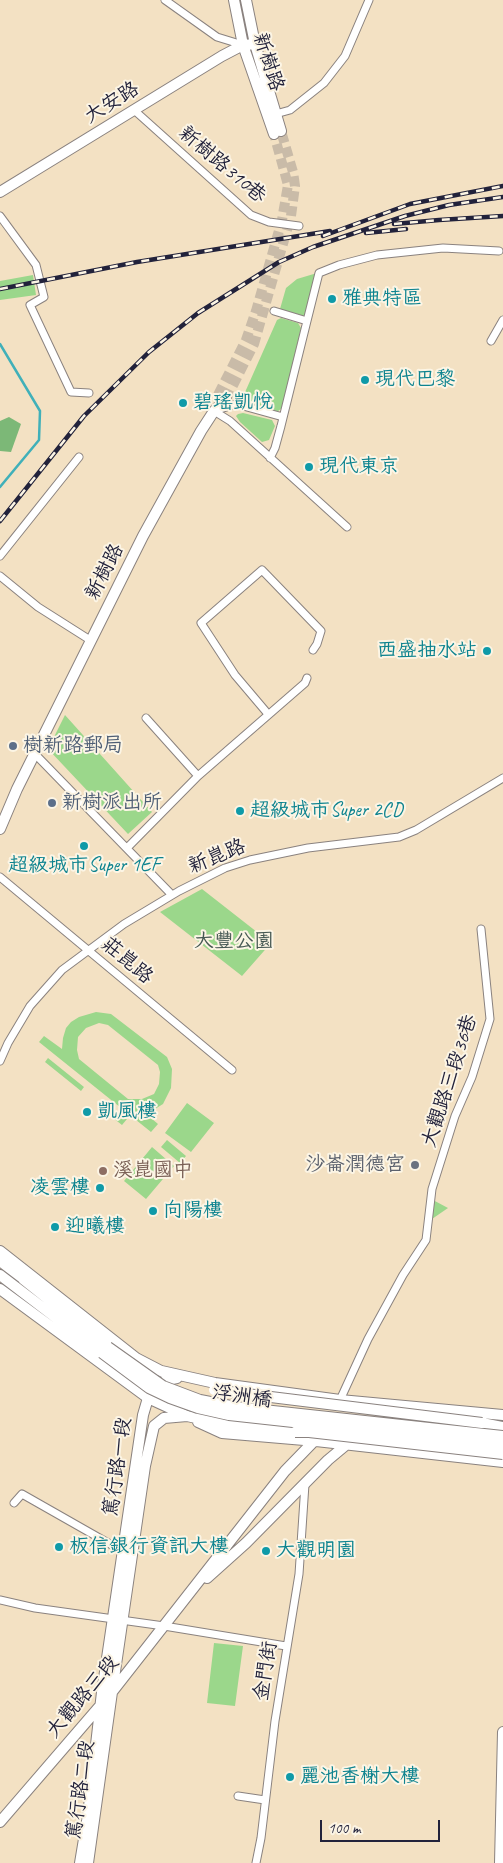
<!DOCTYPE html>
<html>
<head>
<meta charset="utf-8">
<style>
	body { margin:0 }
	#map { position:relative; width:503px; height:1863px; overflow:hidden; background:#f3e1c3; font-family:Caveat,sans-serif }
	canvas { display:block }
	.scale { position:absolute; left:320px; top:1820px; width:120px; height:22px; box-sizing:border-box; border:2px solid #22223b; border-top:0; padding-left:6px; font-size:15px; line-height:18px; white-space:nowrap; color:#22223b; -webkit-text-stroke:4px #fcf5e5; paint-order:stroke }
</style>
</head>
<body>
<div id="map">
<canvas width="503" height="1863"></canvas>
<div class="scale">100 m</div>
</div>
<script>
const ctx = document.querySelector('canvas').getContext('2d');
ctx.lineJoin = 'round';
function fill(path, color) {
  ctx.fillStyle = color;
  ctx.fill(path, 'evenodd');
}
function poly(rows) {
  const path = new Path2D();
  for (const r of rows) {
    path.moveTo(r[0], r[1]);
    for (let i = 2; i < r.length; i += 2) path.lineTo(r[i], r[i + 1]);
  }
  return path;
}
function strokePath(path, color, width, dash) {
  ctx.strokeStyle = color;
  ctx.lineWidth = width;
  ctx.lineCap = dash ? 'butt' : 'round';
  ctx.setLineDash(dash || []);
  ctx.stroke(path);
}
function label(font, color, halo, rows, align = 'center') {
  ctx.font = font + ' Caveat,"LXGW WenKai TC",sans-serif';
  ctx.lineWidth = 4;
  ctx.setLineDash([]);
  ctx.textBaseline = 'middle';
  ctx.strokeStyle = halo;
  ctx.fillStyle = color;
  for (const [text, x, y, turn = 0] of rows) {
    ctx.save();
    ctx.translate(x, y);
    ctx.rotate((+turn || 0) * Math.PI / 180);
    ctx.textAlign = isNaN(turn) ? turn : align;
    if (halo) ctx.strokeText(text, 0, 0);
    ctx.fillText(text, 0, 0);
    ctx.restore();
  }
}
fill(poly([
	[317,273,308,312,304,316,280,309,286,288,297,279],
	[33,275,36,295,0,300,0,281],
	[281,318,298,323,301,328,282,408,277,412,245,404,242,399,277,320],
	[243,413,272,420,275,426,269,440,262,442,240,422,236,416,238,414],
	[65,715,152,812,128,834,48,749],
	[202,889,271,943,242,976,160,912],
	[96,1012,111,1014,167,1057,172,1069,171,1088,163,1104,155,1109,145,1113,158,1124,151,1132,39,1042,44,1036,62,1049,63,1038,66,1028,71,1022,79,1017],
	[99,1023,108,1025,158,1065,160,1072,159,1084,154,1094,142,1099,128,1099,79,1059,77,1050,78,1037,86,1028],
	[48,1058,84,1087,81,1091,45,1062],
	[187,1103,214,1123,191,1152,165,1133],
	[112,1108,127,1119,122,1125,108,1114],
	[167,1140,186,1156,180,1163,161,1147],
	[152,1147,174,1166,146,1199,124,1181],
	[433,1200,448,1208,432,1219],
	[214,1643,243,1646,235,1706,207,1703]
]), '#9bd78b');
fill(poly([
	[9,417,21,424,11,452,0,451,0,421]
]), '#7cb877');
strokePath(poly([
	[0,344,40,411,39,440,0,487]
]), '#40b0b9', 2.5);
strokePath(poly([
	[218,395,246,340,256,311,282,220,288,185,274,134],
	[226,399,254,344,291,216,295,186,293,172,281,131]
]), '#c9bba8', 10, [10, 5]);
const street = poly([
	[165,0,217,37,243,45],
	[134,110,251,215,269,222,299,226],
	[272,115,290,110,324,83,345,56,369,0],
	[0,216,36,265,44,297,30,305,71,392,89,393],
	[274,311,307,321,319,273,339,265,377,255,443,248,499,251],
	[491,341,503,320],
	[217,410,236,404,283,417],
	[214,411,230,421,347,527],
	[270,458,275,448,281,426,307,321],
	[0,556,79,457],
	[0,576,38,607,90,640],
	[268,714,235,675,201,623,262,570,321,631,317,644,313,650],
	[146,718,198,776],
	[34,753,172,895],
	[127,848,198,776,305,683,307,678],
	[0,877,232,1070],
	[0,1061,8,1043,30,1006,62,970,124,924,179,891,225,868,250,860,308,848,399,837,416,830,503,778],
	[340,1400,368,1339,403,1275,426,1240,432,1189,455,1116,472,1077,490,1019,481,929],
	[14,1503,22,1494,117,1548,122,1553],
	[0,1600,35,1608,164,1626,286,1646],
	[238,1796,265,1800],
	[256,1863,261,1838,275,1721,299,1574,305,1484]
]);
const secondary = poly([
	[234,0,243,45,274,134],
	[246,0,255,44,281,131],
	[0,192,222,56,243,45,255,44],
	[0,829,17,789,143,536,201,431,214,411,226,399],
	[0,1251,136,1358,163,1372],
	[0,1261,29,1283],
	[0,1275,102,1353],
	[23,1279,108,1347],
	[0,1289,148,1398,185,1415],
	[157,1370,215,1383,340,1400,503,1415],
	[198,1422,222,1433,316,1441,503,1462],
	[482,1423,503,1427],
	[207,1578,246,1543,328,1460,346,1445],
	[0,1822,112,1692,285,1471,318,1437],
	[80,1863,88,1815,102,1692,143,1415,148,1398,158,1386,167,1380,177,1378],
	[88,1863,112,1692,145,1466,154,1426,164,1418,187,1416,224,1424,295,1432],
	[500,1863,503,1732]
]);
strokePath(street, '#8a827f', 9);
strokePath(secondary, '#8a827f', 12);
strokePath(street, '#fff', 7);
strokePath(secondary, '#fff', 10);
const rail = poly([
	[394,224,439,220,503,216],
	[366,233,406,229],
	[323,236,410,204,503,186],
	[0,289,137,262,330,231],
	[0,521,84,416,149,352,198,313,279,262,313,247,405,216,449,205,503,197]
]);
strokePath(rail, '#22223b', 4.5);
strokePath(rail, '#fcf5e5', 2.5, [8]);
const secondaryBridge = poly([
	[108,1347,163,1386,200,1400,236,1407,503,1436],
	[102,1353,149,1388,170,1398,198,1408,229,1415,503,1445],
	[214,1390,482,1423],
	[295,1432,309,1432,503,1454]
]);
strokePath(secondaryBridge, '#8a827f', 12, []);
strokePath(secondaryBridge, '#fff', 10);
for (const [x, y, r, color] of [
	[332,299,5,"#0f9aa8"],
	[365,380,5,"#0f9aa8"],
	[183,403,5,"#0f9aa8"],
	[309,467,5,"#0f9aa8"],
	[487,651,5,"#0f9aa8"],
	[13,746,5,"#5c6f8a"],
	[52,803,5,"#5c6f8a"],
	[240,811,5,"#0f9aa8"],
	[84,846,5,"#0f9aa8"],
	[87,1112,5,"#0f9aa8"],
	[415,1165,5,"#6b7280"],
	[103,1171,5,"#8d6e63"],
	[100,1188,5,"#0f9aa8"],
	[153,1211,5,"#0f9aa8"],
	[55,1227,5,"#0f9aa8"],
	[59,1547,5,"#0f9aa8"],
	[266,1551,5,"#0f9aa8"],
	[290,1777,5,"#0f9aa8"]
]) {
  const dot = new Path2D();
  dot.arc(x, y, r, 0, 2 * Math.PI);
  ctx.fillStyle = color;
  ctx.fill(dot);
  strokePath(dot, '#fcf5e5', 2);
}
label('20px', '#22223b', '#fcf5e5', [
	["新樹路",268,62,72],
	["大安路",112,103,-32],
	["新樹路310巷",222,165,40],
	["新樹路",105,572,-63],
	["新崑路",217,857,-22],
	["莊崑路",127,961,40],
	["大觀路三段36巷",450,1081,-72],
	["浮洲橋",242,1397,8],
	["篤行路一段",118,1467,-82],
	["金門街",266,1671,-81],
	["大觀路三段",83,1697,-50],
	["篤行路二段",81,1790,-82]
]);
label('20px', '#0d838f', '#fcf5e5', [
	["雅典特區",342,299],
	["現代巴黎",375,380],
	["碧瑤凱悅",193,403],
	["現代東京",319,467],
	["西盛抽水站",477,651,"right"],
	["超級城市Super 2CD",250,811],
	["超級城市Super 1EF",84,866,"center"],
	["凱風樓",97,1112],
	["凌雲樓",90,1188,"right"],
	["向陽樓",163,1211],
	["迎曦樓",65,1227],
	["板信銀行資訊大樓",69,1547],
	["大觀明園",276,1551],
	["麗池香榭大樓",300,1777]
], 'left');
label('20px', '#4e5e75', '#fcf5e5', [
	["樹新路郵局",23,746],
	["新樹派出所",62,803]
], 'left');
label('20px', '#465853', '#fcf5e5', [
	["大豐公園",234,942]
]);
label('20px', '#5b616d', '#fcf5e5', [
	["沙崙潤德宮",405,1165]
], 'right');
label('20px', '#785e54', '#fcf5e5', [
	["溪崑國中",113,1171]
], 'left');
</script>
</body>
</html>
